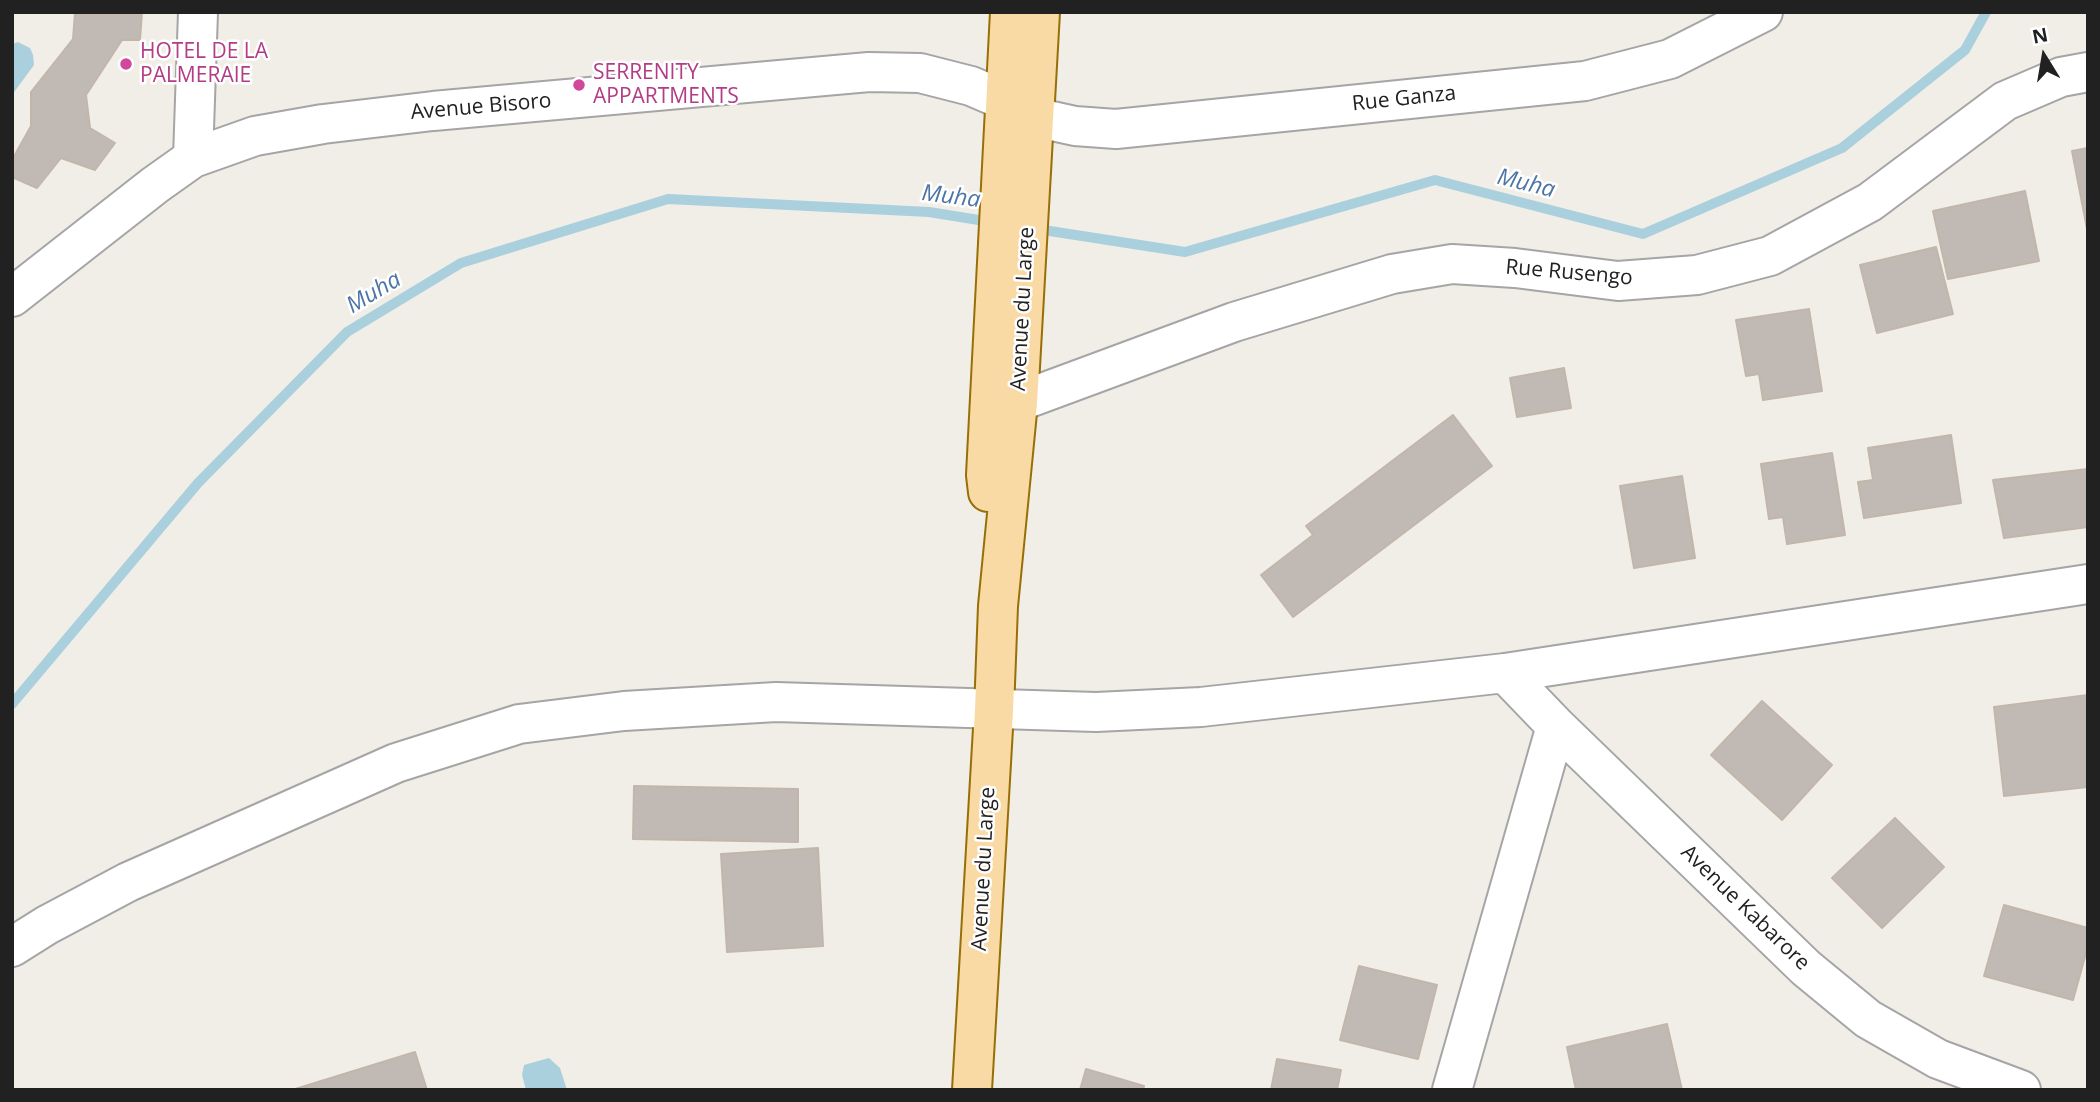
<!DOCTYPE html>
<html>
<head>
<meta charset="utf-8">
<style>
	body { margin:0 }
	#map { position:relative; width:2100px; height:1102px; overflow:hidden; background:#f1eee8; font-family:"Open Sans",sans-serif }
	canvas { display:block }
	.frame { position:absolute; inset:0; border:14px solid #212121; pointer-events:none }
	.north { position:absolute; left:2009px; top:21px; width:70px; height:70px; -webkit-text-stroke:5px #fff; paint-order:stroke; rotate:349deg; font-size:19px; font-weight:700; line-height:28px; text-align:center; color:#212121 }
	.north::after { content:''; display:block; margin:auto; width:24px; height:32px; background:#212121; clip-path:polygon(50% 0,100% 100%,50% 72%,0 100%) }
</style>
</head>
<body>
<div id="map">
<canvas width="2100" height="1102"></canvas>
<div class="frame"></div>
<div class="north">N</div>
</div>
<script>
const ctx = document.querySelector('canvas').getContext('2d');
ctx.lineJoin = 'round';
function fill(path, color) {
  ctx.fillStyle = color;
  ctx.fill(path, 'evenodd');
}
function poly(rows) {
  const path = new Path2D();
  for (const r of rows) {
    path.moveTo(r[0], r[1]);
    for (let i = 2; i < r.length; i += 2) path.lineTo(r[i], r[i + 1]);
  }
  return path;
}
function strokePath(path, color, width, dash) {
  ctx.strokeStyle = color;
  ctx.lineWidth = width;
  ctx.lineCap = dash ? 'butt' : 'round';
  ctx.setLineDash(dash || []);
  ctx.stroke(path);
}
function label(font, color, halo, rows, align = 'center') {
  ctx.font = font + ' "Open Sans",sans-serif';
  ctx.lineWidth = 5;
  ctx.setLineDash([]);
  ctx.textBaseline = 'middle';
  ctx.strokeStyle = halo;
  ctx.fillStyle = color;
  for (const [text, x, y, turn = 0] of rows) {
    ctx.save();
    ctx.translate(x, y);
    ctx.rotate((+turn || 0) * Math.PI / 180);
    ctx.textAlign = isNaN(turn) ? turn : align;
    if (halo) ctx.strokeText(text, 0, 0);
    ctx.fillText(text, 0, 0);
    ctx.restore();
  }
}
fill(poly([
	[18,42,30,48,33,55,34,65,12,95,12,44],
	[549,1058,560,1068,567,1090,526,1090,522,1075,524,1065]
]), '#aacfdd');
strokePath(poly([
	[1037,229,1185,252,1435,180,1643,234,1842,148,1965,50,1986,12],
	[12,704,198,483,347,332,461,263,668,199,929,212,991,222]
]), '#aacfdd', 10);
const building = poly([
	[75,12,142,12,140,40,122,40,86,95,90,128,115,143,95,170,61,158,37,188,12,177,12,160,31,126,31,92,73,39,75,12],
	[2088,148,2088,234,2072,151,2088,148],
	[2025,191,2039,261,1948,279,1933,211,2025,191],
	[1936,247,1953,314,1877,333,1860,265,1936,247],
	[1809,309,1822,391,1763,400,1759,374,1746,376,1736,320,1809,309],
	[1564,368,1571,408,1517,417,1510,378,1564,368],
	[1453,415,1492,466,1293,617,1261,575,1313,535,1306,526,1453,415],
	[1951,435,1961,503,1864,518,1858,482,1873,480,1868,448,1951,435],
	[1832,453,1845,535,1787,544,1783,517,1769,519,1761,464,1832,453],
	[2088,469,2088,527,2004,538,1993,480,2088,469],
	[1682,476,1695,558,1634,568,1620,486,1682,476],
	[2088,695,2088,787,2004,796,1994,707,2088,695],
	[1762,701,1832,765,1782,820,1711,755,1762,701],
	[634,786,798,789,798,842,633,839,634,786],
	[1895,818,1944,867,1882,928,1832,878,1895,818],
	[818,848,823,946,727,952,721,854,818,848],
	[2004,905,2088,928,2088,946,2073,1000,1984,976,2004,905],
	[1359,966,1437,985,1418,1059,1340,1040,1359,966],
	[1667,1024,1682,1090,1576,1090,1567,1047,1667,1024],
	[415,1052,427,1090,292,1090,415,1052],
	[1277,1059,1341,1070,1337,1090,1271,1090,1277,1059],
	[1086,1069,1144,1086,1143,1090,1080,1090,1086,1069]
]);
fill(building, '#c1bab4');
strokePath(building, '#c2b6aa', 2);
const minor = poly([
	[193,158,198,12],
	[12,297,155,185,193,158,255,136,323,124,433,111,869,72,920,73,971,86,1006,101,1034,117,1075,126,1116,129,1585,81,1670,59,1763,12],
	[1018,402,1234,322,1392,274,1452,264,1515,268,1618,281,1697,275,1770,256,1870,202,2005,101,2061,77,2088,72],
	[1505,673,1556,726,1806,968,1868,1019,1938,1059,2021,1090],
	[12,947,47,925,128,882,396,763,519,724,624,711,776,702,1096,712,1201,707,1505,673,2088,584],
	[1452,1090,1556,726]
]);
const major = poly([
	[988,492,986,475,1010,12],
	[972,1090,994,711,998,606,1018,402,1040,12]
]);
strokePath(minor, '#a5a5a5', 42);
strokePath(major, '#986f05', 42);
strokePath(minor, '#fff', 38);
strokePath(major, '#f9d9a4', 38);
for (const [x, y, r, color] of [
	[126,64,7,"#d1479c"],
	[579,85,7,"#d1479c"]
]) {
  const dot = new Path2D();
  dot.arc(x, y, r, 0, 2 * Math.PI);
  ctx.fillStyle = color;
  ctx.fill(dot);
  strokePath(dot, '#fff', 2.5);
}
label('21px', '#b23c85', '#fff', [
	["HOTEL DE LA",140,52],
	["PALMERAIE",140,76],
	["SERRENITY",593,73],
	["APPARTMENTS",593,97]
], 'left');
label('21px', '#212121', '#fff', [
	["Rue Ganza",1404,99,-6],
	["Avenue Bisoro",481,107,-5],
	["Rue Rusengo",1569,273,5],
	["Avenue du Large",1023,309,-87],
	["Avenue du Large",984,869,-87],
	["Avenue Kabarore",1745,908,44]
]);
label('italic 23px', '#4c75a6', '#fff', [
	["Muha",1526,184,14],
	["Muha",951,197,7],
	["Muha",374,293,-31]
]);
</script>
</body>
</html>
